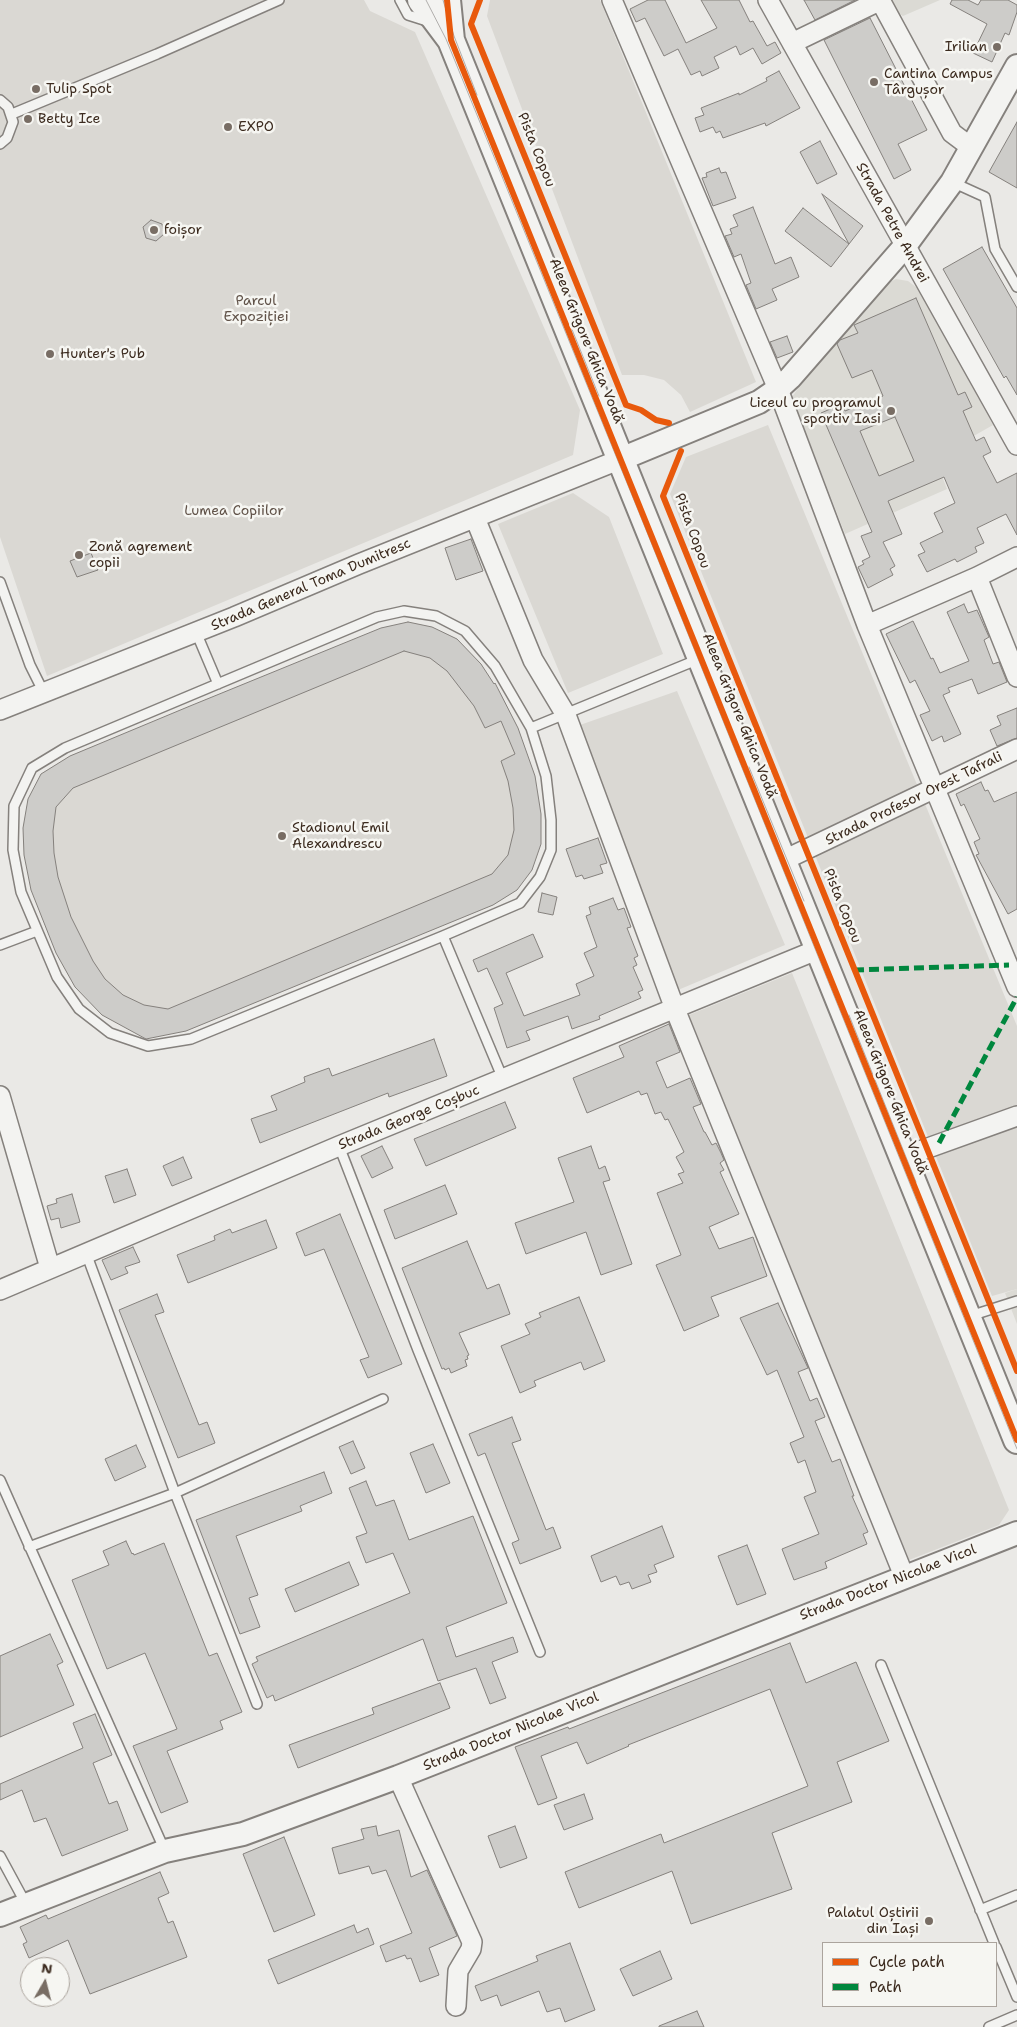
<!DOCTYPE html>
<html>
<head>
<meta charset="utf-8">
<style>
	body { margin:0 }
	#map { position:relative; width:1017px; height:2027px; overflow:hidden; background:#eae9e6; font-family:"Shantell Sans",sans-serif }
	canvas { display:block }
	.legend { position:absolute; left:822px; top:1942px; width:175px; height:65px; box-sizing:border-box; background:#f6f6f2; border:1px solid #aba49d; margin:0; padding:6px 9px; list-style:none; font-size:15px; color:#3b2a1e }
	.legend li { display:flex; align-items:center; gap:10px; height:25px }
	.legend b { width:25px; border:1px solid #aba49d }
	.north { position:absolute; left:20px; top:1957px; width:50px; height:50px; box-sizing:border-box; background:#f6f6f2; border:1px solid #aba49d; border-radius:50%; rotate:8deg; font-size:14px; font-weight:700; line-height:20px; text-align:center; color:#3b2a1e }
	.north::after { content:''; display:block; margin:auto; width:18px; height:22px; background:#786d64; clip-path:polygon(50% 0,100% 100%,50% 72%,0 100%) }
</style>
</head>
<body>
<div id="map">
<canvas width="1017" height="2027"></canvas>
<ul class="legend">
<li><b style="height:6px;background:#e8590c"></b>Cycle path</li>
<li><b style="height:6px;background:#00873e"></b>Path</li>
</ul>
<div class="north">N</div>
</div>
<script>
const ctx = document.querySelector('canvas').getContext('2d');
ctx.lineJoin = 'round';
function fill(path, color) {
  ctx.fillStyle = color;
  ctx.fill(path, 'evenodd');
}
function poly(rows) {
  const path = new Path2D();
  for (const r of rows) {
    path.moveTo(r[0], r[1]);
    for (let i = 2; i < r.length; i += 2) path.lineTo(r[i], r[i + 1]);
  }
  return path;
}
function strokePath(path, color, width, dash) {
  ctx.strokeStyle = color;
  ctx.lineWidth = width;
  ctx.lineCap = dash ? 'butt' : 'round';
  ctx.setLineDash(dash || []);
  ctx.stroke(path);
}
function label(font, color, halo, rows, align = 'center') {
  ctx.font = font + ' "Shantell Sans",sans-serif';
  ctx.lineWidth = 5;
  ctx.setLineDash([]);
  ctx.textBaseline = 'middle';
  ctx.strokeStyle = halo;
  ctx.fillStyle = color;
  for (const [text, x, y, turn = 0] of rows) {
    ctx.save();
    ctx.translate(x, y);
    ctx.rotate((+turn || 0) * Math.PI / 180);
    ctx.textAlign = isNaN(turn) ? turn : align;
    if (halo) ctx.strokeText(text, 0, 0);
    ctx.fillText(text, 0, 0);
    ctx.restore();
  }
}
fill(poly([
	[874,0,940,0,903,16],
	[896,279,908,281,920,290,993,425,935,458,947,489,845,534,792,397,841,327,886,284],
	[1017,1289,1017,1324,1005,1293]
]), '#dbdad4');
fill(poly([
	[0,0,364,0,370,11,415,32,580,410,573,455,47,676,0,537],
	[490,0,600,0,756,382,690,412,681,395,664,380,644,375,622,375,487,16],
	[768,425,1017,1026,1017,1289,992,1296,670,494,686,457],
	[573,493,609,517,663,654,568,693,498,524],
	[408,622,432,627,457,639,481,664,502,696,518,728,535,776,517,890,493,905,186,1031,155,1037,130,1030,102,1015,75,987,56,953,31,890,24,855,23,828,28,799,41,774,70,756],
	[677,691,785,945,678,990,580,725],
	[792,973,1009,1510,999,1525,909,1560,689,1015]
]), '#dad8d3');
const building = poly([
	[648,0,665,0,686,43,717,28,701,0,739,0,750,22,753,21,767,46,775,42,781,53,762,64,753,48,740,55,736,46,714,57,719,68,702,76,700,71,691,75,678,49,664,56,645,18,636,22,630,9,648,0],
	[804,0,855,0,815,20,804,0],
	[952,0,968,0,978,5,981,0,1008,0,1017,5,1017,12,1009,35,1005,33,992,62,973,53,987,24,950,4,952,0],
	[870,18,927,130,898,144,911,170,894,179,824,40,870,18],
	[779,71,800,108,766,126,765,123,723,138,720,131,716,133,713,127,700,132,695,118,704,115,701,108,739,93,739,95,767,81,766,78,779,71],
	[1017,122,1017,188,989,172,1017,122],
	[820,141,837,174,817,184,800,152,820,141],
	[719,168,721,173,726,172,736,198,713,206,702,178,707,177,706,173,719,168],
	[822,194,863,226,849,244,822,194],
	[753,207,775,264,791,257,799,277,772,289,777,300,756,309,746,285,751,283,741,254,734,257,725,236,732,234,730,229,738,226,733,215,753,207],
	[803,208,849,244,831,267,785,231,803,208],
	[151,220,162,224,164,234,156,241,146,238,143,227,151,220],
	[982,247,1017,308,1017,395,1006,376,1004,378,943,269,982,247],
	[916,298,958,395,965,392,972,407,963,411,976,441,984,437,991,452,983,456,997,483,1017,473,1017,535,1006,514,977,528,984,543,975,547,977,552,957,562,955,559,927,572,918,555,925,552,920,543,943,532,934,513,955,503,944,477,888,501,902,534,883,542,895,566,890,569,893,575,868,588,858,567,864,564,862,561,870,557,861,536,872,532,821,413,842,404,845,411,883,396,872,370,852,378,837,344,840,340,858,333,854,325,916,298],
	[895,417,914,461,879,476,860,431,895,417],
	[787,336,793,352,777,358,770,342,787,336],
	[471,539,483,571,456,580,445,548,471,539],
	[91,553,98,570,77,577,70,561,91,553],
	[964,604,968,613,977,610,989,637,984,640,993,664,999,662,1007,682,978,694,972,679,948,688,950,692,943,695,961,734,944,742,942,736,932,741,920,715,930,711,915,680,910,683,886,634,913,621,931,659,933,658,940,673,969,661,947,612,964,604],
	[408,622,432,627,457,639,481,664,494,684,495,683,518,728,535,776,541,814,541,844,532,870,517,890,493,905,186,1031,146,1039,102,1015,75,987,56,953,31,890,24,855,23,828,28,799,41,774,70,756,190,706,381,628,408,622],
	[404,651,430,658,447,671,474,706,485,728,501,721,515,754,501,761,508,781,513,808,514,830,508,855,492,874,168,1009,144,1005,123,995,105,979,93,961,71,917,58,877,54,853,53,831,56,807,73,788,404,651],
	[1017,708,1017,738,997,746,990,730,1001,725,997,716,1017,708],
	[981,782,985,791,988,790,994,802,1017,792,1017,909,1008,914,976,855,979,854,974,842,980,839,964,804,961,806,956,794,981,782],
	[598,838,607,863,600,865,603,873,584,879,582,875,576,877,566,849,598,838],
	[542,893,557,897,553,915,538,912,542,893],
	[613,898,618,910,624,908,631,927,627,928,638,956,634,958,637,965,633,967,643,990,638,992,641,998,599,1016,600,1019,572,1029,568,1016,526,1031,530,1040,507,1048,494,1008,503,1004,487,968,478,972,473,960,533,934,543,957,506,973,524,1016,580,995,576,984,594,976,584,953,597,947,586,916,591,914,589,907,613,898],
	[669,1024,680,1052,656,1062,667,1088,690,1078,701,1104,693,1107,704,1132,705,1132,712,1145,716,1143,721,1153,724,1160,720,1163,724,1170,720,1172,739,1214,709,1227,719,1249,753,1237,767,1276,711,1297,719,1316,684,1331,656,1265,681,1255,657,1193,683,1183,678,1174,684,1172,676,1157,684,1152,668,1119,665,1120,661,1112,655,1114,647,1093,641,1095,639,1091,587,1113,573,1078,624,1057,619,1046,669,1024],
	[434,1039,447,1076,389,1097,388,1093,260,1143,251,1119,277,1110,271,1096,305,1082,304,1077,329,1068,332,1076,434,1039],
	[505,1102,516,1128,426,1166,414,1139,505,1102],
	[382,1146,393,1168,372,1178,361,1156,382,1146],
	[591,1146,599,1169,605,1166,610,1180,603,1182,632,1264,601,1275,586,1232,526,1254,515,1223,574,1202,558,1158,591,1146],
	[183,1157,192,1178,172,1186,163,1166,183,1157],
	[127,1169,136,1195,114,1203,105,1176,127,1169],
	[445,1185,457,1214,395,1239,384,1210,445,1185],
	[72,1194,80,1222,61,1228,59,1218,51,1220,47,1206,57,1203,56,1199,72,1194],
	[340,1214,402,1364,368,1378,360,1360,369,1357,324,1249,305,1256,296,1233,340,1214],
	[266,1220,277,1248,188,1283,177,1255,215,1240,214,1236,230,1229,232,1233,266,1220],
	[467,1241,487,1289,499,1284,510,1314,459,1333,469,1355,467,1356,468,1359,465,1360,467,1366,451,1373,449,1368,445,1370,444,1368,442,1369,402,1268,467,1241],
	[133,1247,140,1262,125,1267,128,1273,111,1280,102,1260,133,1247],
	[157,1294,164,1312,155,1315,199,1425,207,1422,215,1443,178,1458,119,1310,157,1294],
	[579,1297,605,1361,584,1370,581,1362,534,1381,536,1386,520,1393,501,1346,530,1334,525,1324,541,1317,539,1313,579,1297],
	[778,1303,808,1368,798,1372,810,1401,817,1398,825,1417,815,1421,832,1462,840,1459,854,1496,852,1496,868,1532,863,1534,867,1544,825,1562,827,1568,794,1580,782,1549,819,1534,804,1497,816,1492,805,1460,798,1463,790,1443,804,1437,777,1370,767,1375,740,1318,778,1303],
	[512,1417,521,1440,512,1443,546,1530,553,1527,561,1548,520,1564,512,1543,519,1540,485,1453,478,1456,469,1434,512,1417],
	[353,1441,365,1468,351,1474,339,1447,353,1441],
	[433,1444,450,1483,426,1493,410,1453,433,1444],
	[136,1445,146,1467,115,1481,105,1459,136,1445],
	[324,1472,332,1493,300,1506,302,1511,236,1536,258,1595,249,1598,260,1627,240,1634,196,1520,324,1472],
	[366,1481,376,1506,394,1500,409,1540,473,1516,507,1603,446,1627,456,1657,513,1637,518,1652,492,1662,506,1698,490,1704,476,1668,438,1681,423,1639,275,1701,273,1695,267,1698,252,1664,258,1661,256,1657,410,1593,393,1553,366,1563,356,1537,367,1533,349,1488,366,1481],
	[662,1526,674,1557,654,1565,657,1572,648,1575,651,1582,632,1589,629,1582,620,1585,616,1576,601,1582,591,1556,662,1526],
	[126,1541,132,1554,133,1553,134,1555,164,1543,209,1656,217,1653,242,1712,220,1721,223,1729,167,1751,188,1802,161,1813,133,1746,177,1729,145,1653,107,1669,72,1580,109,1565,103,1551,126,1541],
	[747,1545,766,1594,737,1605,718,1556,747,1545],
	[349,1562,359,1585,295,1612,285,1589,349,1562],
	[50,1634,63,1662,57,1665,74,1705,0,1737,0,1656,50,1634],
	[790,1643,806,1683,856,1662,889,1741,837,1762,852,1802,772,1833,792,1889,691,1924,672,1871,579,1908,565,1872,661,1834,664,1843,808,1786,770,1689,628,1745,629,1746,587,1764,577,1742,541,1756,557,1798,538,1805,515,1747,568,1727,569,1729,790,1643],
	[440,1683,450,1708,298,1768,289,1745,374,1714,372,1708,440,1683],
	[95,1714,112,1755,93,1763,109,1804,117,1801,128,1830,62,1856,46,1818,34,1822,22,1790,0,1800,0,1784,83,1748,73,1723,95,1714],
	[584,1794,593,1819,564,1830,554,1805,584,1794],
	[376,1826,378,1836,399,1830,411,1877,427,1870,457,1936,429,1948,439,1975,420,1982,411,1958,407,1959,405,1955,386,1962,380,1946,412,1933,386,1870,372,1874,369,1866,339,1874,332,1848,364,1839,361,1829,376,1826],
	[515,1826,527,1858,500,1868,488,1836,515,1826],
	[284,1837,315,1915,274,1932,243,1854,284,1837],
	[160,1872,169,1893,158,1898,168,1923,173,1921,187,1957,90,1994,68,1940,29,1958,23,1944,27,1942,20,1927,46,1915,48,1919,160,1872],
	[354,1925,357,1933,368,1928,374,1944,278,1984,268,1960,354,1925],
	[570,1943,595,2010,565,2022,560,2008,547,2012,539,1991,501,2006,497,1995,481,2001,475,1986,538,1961,536,1956,570,1943],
	[660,1951,672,1979,633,1996,620,1969,660,1951],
	[697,2011,704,2027,659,2027,659,2026,697,2011]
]);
fill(building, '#cdccc9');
strokePath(building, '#85817d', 1);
const service = poly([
	[400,0,408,15,430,22],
	[0,100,8,107,13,122,7,138,0,144],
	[12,114,157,54,279,0],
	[952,182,985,197,995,249,1017,287],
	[0,582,30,665,44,693],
	[404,611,436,616,465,631,495,666,531,728,546,776,551,820,551,850,540,877,520,903,443,936,191,1039,148,1046,110,1033,79,1009,57,977,21,892,13,850,14,806,32,768,65,748,377,617,404,611],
	[196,632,218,684],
	[531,728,699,659],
	[443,936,503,1079],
	[0,945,37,931],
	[339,1146,418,1350,540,1652],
	[86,1253,175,1493,257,1704],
	[970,1316,1017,1301],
	[0,1480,165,1851],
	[29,1547,175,1493,383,1399],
	[881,1665,994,1943],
	[0,1856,26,1904],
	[980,1910,1017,1895],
	[996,1947,1017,1997],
	[989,2027,1017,2015]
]);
const minor = poly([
	[612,0,778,389,867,625,1017,987],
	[768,0,1017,445],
	[880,0,952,133,972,148],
	[792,43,881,0],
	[475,518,533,660,566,715,675,1009,904,1576],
	[977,577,1017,677],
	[867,625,977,577,1017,557],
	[0,710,234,617,359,564,621,459],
	[784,860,1017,749],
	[0,1096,50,1268],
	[903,1157,1017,1116],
	[0,1290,339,1146,819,949],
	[398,1777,472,1942,471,1949,458,1971,456,2006]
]);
const tertiary = poly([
	[621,459,759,402,778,389,790,378,905,246,952,182,1017,66],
	[0,1915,165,1851,243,1834,398,1777,1017,1533]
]);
const secondary = poly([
	[421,0,451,40],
	[447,0,451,40,1017,1440]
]);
strokePath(service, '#85817d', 12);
strokePath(minor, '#85817d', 22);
strokePath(tertiary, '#85817d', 26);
strokePath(secondary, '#85817d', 30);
strokePath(service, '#f3f3f1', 9);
strokePath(minor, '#f3f3f1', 19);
strokePath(tertiary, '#f3f3f1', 22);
strokePath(secondary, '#f3f3f1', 26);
strokePath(poly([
	[426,0,446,39,638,510,1017,1449],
	[443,0,454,36,477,95],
	[571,327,599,396],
	[749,767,804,901],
	[849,1015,916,1182]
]), '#b0aeac', 1);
strokePath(poly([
	[854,970,1009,965],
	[939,1143,1017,997]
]), '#00873e', 5, [10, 5]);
strokePath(poly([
	[447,0,451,40,1017,1440],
	[480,0,471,24,626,405,641,410,656,420,669,423],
	[681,451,663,496,1017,1371]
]), '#e8590c', 6);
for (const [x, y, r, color] of [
	[997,47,5,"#786d64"],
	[874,82,5,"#786d64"],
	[36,89,5,"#786d64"],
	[28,119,5,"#786d64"],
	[228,127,5,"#786d64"],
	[154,230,5,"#786d64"],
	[50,354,5,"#786d64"],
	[891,411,5,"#786d64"],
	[79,555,5,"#786d64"],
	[282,836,5,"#786d64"],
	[929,1921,5,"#786d64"]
]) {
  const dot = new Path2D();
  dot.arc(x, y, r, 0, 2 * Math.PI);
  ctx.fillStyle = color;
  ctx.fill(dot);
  strokePath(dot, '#f6f6f2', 2);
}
label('14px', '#3b2a1e', '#f6f6f2', [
	["Irilian",987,47,"right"],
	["Cantina Campus",884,74],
	["Târgușor",884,90],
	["Tulip Spot",46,89],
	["Betty Ice",38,119],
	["EXPO",238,127],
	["foișor",164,230],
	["Hunter's Pub",60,354],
	["Liceul cu programul",881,403,"right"],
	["sportiv Iasi",881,419,"right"],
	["Zonă agrement",89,547],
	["copii",89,563],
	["Stadionul Emil",292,828],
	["Alexandrescu",292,844],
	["Palatul Oștirii",919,1913,"right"],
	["din Iași",919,1929,"right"]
], 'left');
label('14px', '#3b2a1e', '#f6f6f2', [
	["Pista Copou",536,150,68],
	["Strada Petre Andrei",892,223,61],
	["Aleea Grigore Ghica Vodă",586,341,68],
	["Pista Copou",692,531,70],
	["Strada General Toma Dumitresc",311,585,-23],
	["Aleea Grigore Ghica Vodă",739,716,68],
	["Strada Profesor Orest Tafrali",914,799,-26],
	["Pista Copou",842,906,68],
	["Aleea Grigore Ghica Vodă",890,1092,68],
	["Strada George Coșbuc",409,1118,-22],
	["Strada Doctor Nicolae Vicol",888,1583,-21],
	["Strada Doctor Nicolae Vicol",511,1732,-22]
]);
label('14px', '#605248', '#f6f6f2', [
	["Parcul",256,301],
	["Expoziției",256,317],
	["Lumea Copiilor",234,511]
]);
</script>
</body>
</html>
